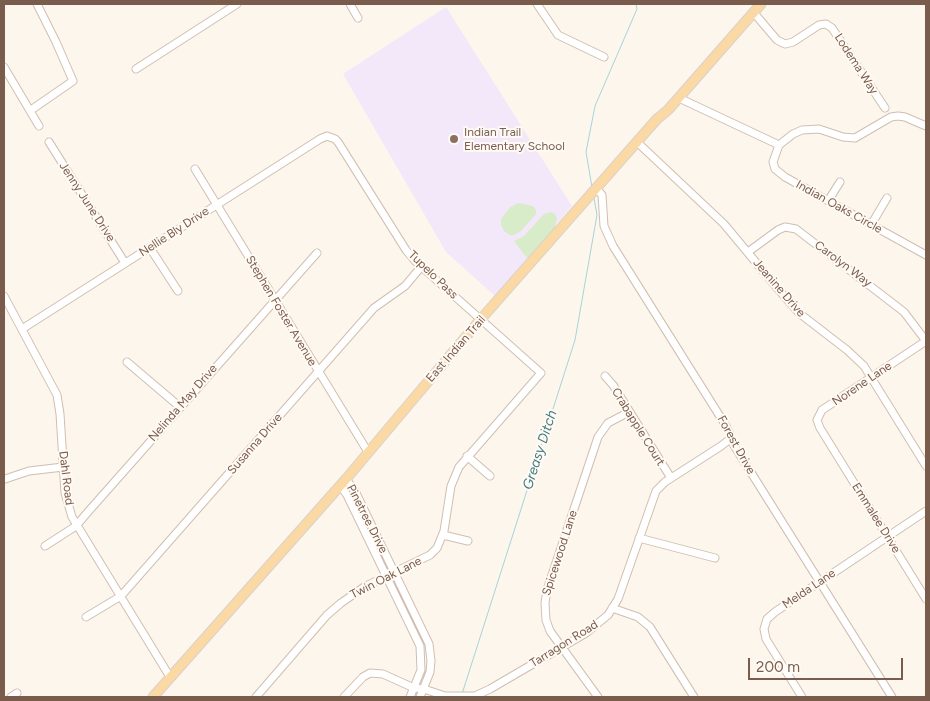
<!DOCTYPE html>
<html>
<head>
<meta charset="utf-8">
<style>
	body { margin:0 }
	#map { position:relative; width:930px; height:701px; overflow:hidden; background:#fdf6ec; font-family:Figtree,sans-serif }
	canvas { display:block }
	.frame { position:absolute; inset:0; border:5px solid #7a5c4d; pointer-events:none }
	.scale { position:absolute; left:748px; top:658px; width:155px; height:22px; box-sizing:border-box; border:2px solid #7a5c4d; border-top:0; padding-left:6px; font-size:15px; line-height:18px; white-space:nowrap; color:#7a5c4d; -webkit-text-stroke:4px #fffaf3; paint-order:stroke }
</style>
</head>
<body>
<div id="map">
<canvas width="930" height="701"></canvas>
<div class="frame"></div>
<div class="scale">200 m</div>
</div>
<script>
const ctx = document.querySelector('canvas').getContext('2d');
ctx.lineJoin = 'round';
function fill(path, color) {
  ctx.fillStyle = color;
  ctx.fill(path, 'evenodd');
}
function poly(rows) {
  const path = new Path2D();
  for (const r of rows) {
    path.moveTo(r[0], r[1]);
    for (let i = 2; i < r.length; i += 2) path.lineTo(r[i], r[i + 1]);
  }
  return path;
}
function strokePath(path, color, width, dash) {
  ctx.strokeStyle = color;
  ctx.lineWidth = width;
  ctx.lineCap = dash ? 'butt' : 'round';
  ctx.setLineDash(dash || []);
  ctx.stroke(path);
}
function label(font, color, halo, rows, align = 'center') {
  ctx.font = font + ' Figtree,sans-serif';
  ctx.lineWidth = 4;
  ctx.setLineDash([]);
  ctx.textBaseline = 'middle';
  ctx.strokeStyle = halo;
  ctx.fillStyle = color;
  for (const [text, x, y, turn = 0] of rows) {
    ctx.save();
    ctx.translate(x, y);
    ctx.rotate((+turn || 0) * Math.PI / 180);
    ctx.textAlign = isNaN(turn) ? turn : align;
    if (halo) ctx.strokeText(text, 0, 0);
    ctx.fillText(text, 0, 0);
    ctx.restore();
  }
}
fill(poly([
	[446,7,572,206,495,296,446,252,343,74]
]), '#f3e8fa');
fill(poly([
	[519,203,533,206,536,210,536,214,521,231,514,235,510,235,504,231,501,225,501,219,511,206,517,211,512,206],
	[551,212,555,214,557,218,555,228,529,258,527,258,514,241,524,236,544,214]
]), '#d8ecc9');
strokePath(poly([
	[592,187,586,152,595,106,637,9,636,4],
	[462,694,575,340,597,215,594,198]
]), '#a5d3da', 1);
const minor = poly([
	[350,4,358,18],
	[537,4,558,35,604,57],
	[754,13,777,40,785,44,793,42,819,25,826,24,832,28,885,108],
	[4,67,39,126],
	[136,69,237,4],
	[679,98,779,145],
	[31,110,73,81,56,42,37,4],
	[926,126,905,117,898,116,891,117,855,138,843,137,819,129,802,130,793,134,779,145,773,162,775,169,785,177,926,255],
	[49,142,125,263],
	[637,142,724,224,778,289,799,313,847,350,864,366,926,466],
	[195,169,368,452],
	[596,188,602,195,604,226,613,246,726,426,730,434,730,439,892,697],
	[828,201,840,182],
	[871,225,887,198],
	[150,248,178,291],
	[748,252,778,230,785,227,796,229,904,312,926,341,822,410,817,420,820,428,926,599],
	[4,296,57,395,60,414,65,493,72,517,170,677],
	[22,329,320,139,327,136,335,139,338,142,406,250,415,261,541,373,459,467,451,486,444,531,437,548,430,555,364,587,341,603,327,615,256,697],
	[127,362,180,407],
	[605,376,613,385,671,478],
	[467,456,490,476],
	[5,479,29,471,63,467],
	[346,479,355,491,429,644,431,661,430,672,420,697],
	[340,485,347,495,420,646,421,670,410,697],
	[443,535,468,541],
	[639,538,715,558],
	[45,546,76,526,87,513,317,253],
	[612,608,638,617,650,627,694,697],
	[86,617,121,596,374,308,405,286,421,267],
	[11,697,17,693],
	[344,697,363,677,370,673,383,674,414,688,424,689,445,696,475,696,490,689,586,633,608,615,618,599,656,491,665,482,721,446,730,439],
	[598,697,550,631,546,620,545,603,547,590,598,437,608,423,629,412],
	[802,697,766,639,764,629,767,619,775,612,926,511]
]);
const major = poly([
	[153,697,346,479,474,327,657,119,668,110,761,4]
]);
strokePath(minor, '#d1beb0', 9);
strokePath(major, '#dad1cd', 11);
strokePath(minor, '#fff', 7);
strokePath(major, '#fbd9a5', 9);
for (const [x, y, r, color] of [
	[454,139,5,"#8d6e63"]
]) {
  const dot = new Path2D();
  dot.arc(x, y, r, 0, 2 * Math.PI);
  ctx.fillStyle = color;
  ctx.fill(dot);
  strokePath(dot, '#fffaf3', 2);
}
label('12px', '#7a5c4d', '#fffaf3', [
	["Lodema Way",856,64,57],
	["Jenny June Drive",87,202,57],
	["Indian Oaks Circle",839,207,29],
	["Nellie Bly Drive",174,232,-33],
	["Carolyn Way",843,264,37],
	["Tupelo Pass",433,275,44],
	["Jeanine Drive",779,288,49],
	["Stephen Foster Avenue",281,311,59],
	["East Indian Trail",456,349,-49],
	["Norene Lane",862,384,-34],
	["Nelinda May Drive",183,403,-49],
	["Crabapple Court",638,427,58],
	["Susanna Drive",255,444,-49],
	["Forest Drive",736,445,61],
	["Dahl Road",66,478,83],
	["Emmalee Drive",876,518,58],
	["Pinetree Drive",367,519,63],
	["Spicewood Lane",560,553,-72],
	["Twin Oak Lane",386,578,-27],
	["Melda Lane",809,589,-34],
	["Tarragon Road",564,644,-32]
]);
label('12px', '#785e54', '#fffaf3', [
	["Indian Trail",464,132],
	["Elementary School",464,146]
], 'left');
label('italic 14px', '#437c86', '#fffaf3', [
	["Greasy Ditch",540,450,-72]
]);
</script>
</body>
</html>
